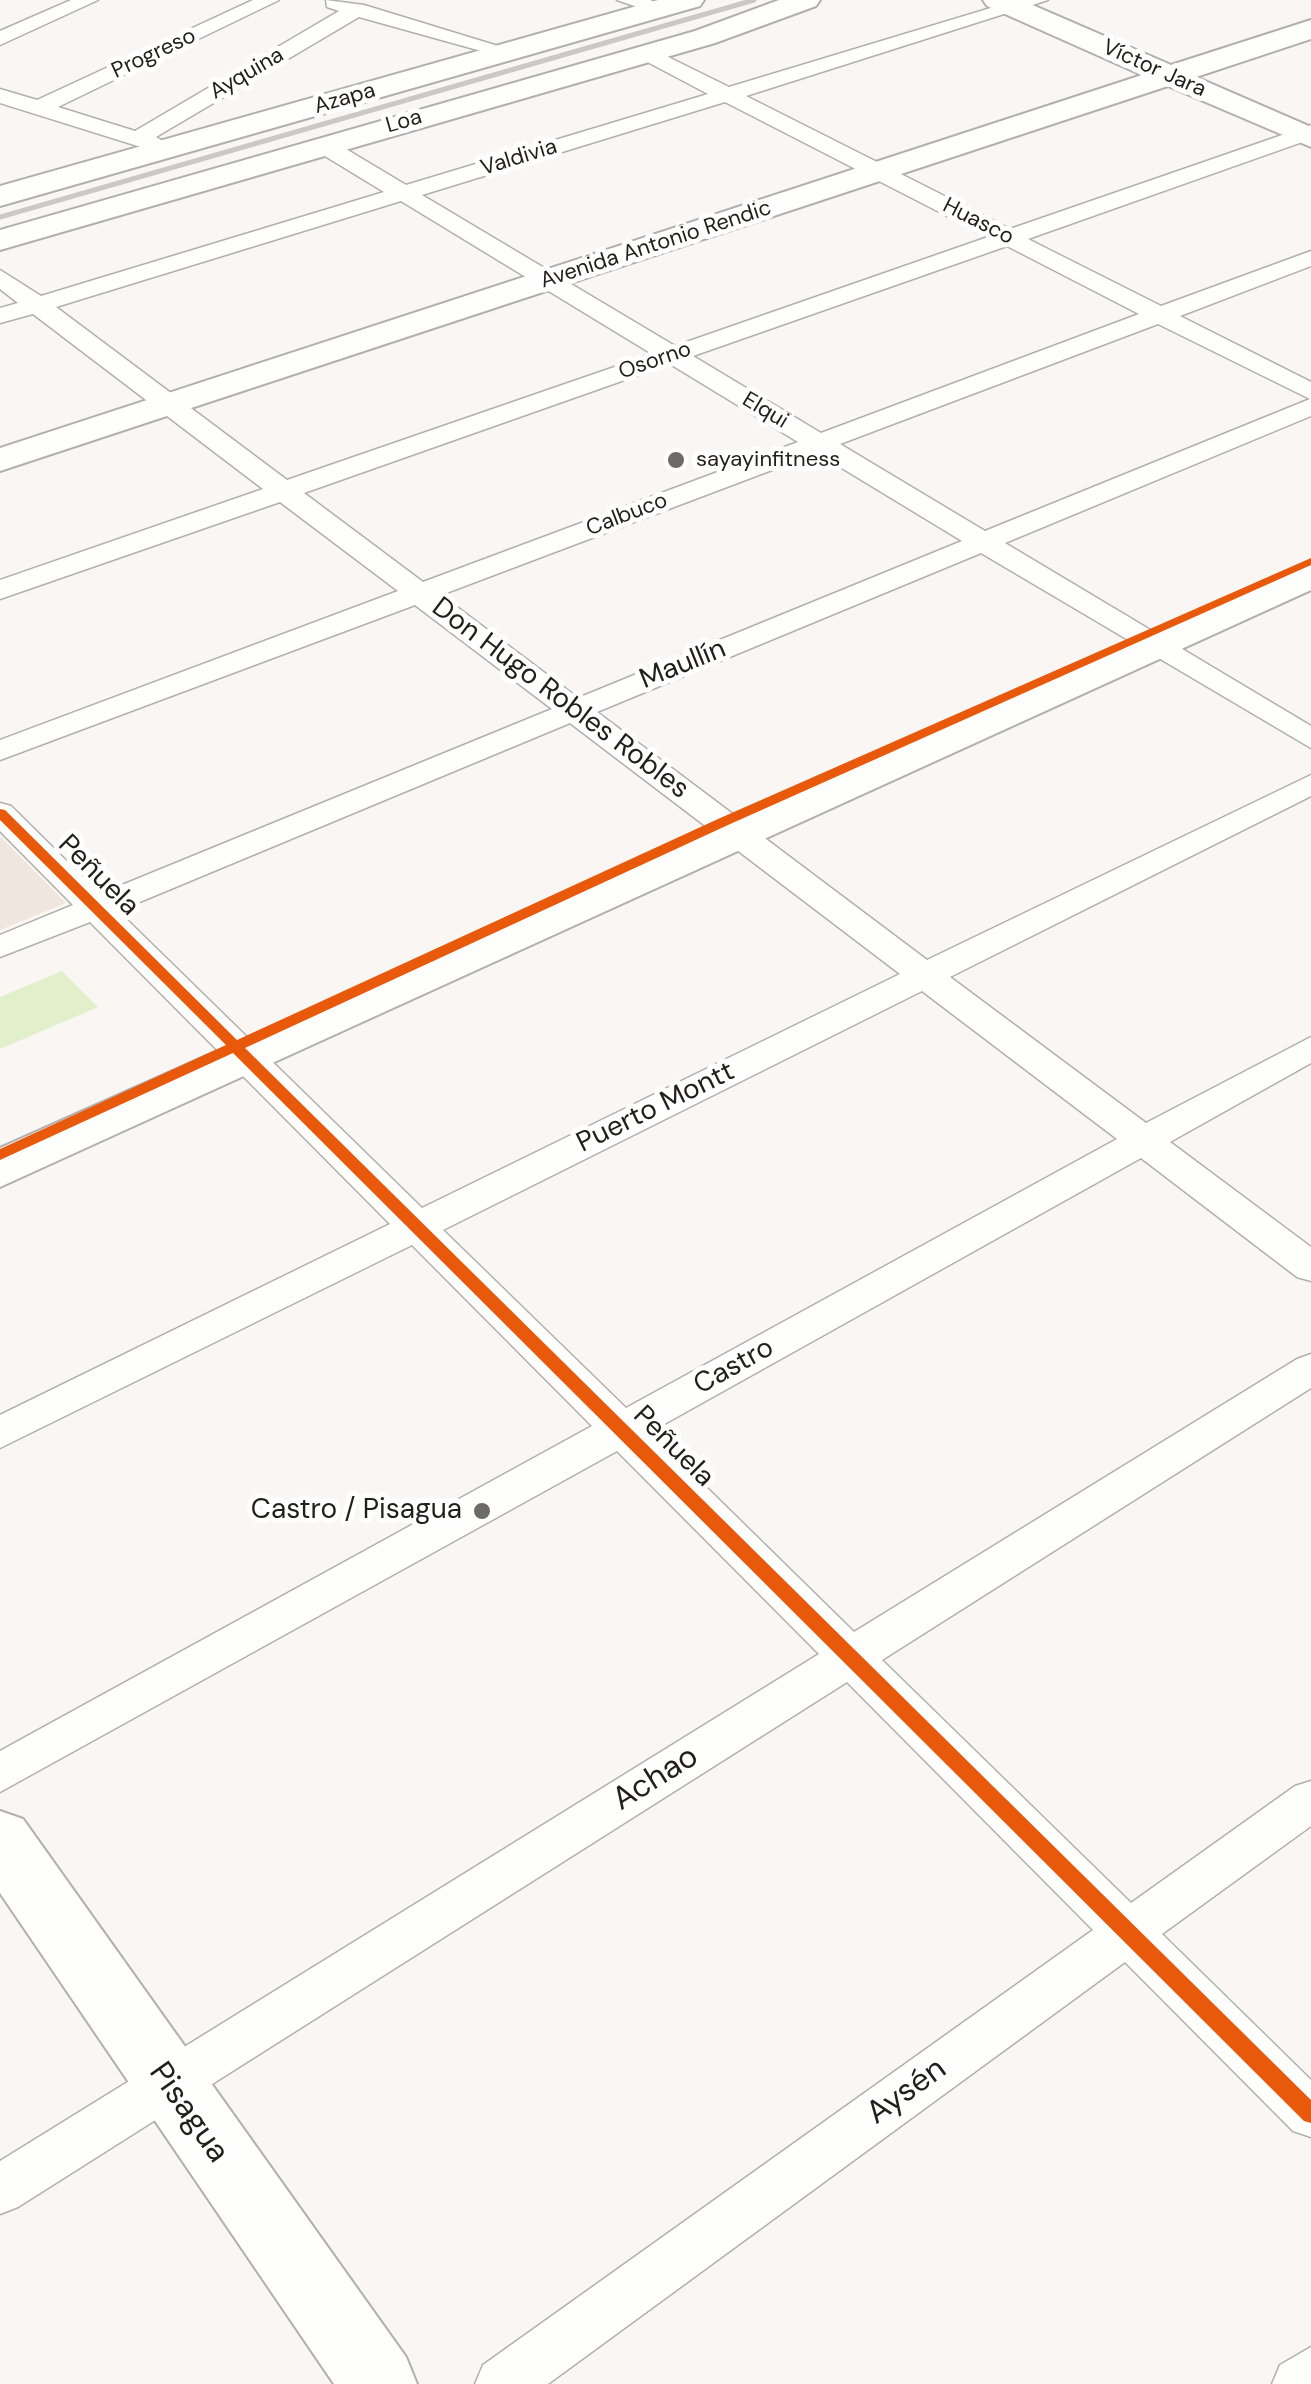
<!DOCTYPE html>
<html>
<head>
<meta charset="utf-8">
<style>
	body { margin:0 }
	canvas { display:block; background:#faf6f3 }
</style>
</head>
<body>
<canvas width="1311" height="2384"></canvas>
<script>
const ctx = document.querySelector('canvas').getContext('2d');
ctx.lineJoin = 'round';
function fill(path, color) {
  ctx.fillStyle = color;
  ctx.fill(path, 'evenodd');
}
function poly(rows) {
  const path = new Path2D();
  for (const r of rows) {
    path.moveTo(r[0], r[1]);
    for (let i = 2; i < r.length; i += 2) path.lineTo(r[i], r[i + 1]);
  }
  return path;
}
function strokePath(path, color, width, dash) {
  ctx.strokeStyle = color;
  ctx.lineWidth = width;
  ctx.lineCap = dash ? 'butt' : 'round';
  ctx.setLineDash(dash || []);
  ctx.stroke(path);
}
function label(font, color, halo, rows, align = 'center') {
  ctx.font = font + ' "DM Sans",sans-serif';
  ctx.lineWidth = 10;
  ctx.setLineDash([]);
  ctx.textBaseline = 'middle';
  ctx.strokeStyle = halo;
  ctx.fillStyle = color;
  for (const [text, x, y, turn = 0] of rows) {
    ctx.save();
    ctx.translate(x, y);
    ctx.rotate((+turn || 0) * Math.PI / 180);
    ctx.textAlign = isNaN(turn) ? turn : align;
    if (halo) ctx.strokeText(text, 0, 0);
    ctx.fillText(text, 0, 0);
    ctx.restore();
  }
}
fill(poly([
	[0,836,66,903,0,930]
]), '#efe6df');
fill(poly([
	[62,971,98,1007,0,1049,0,997]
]), '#e1efcb');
const street = poly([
	[71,0,98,0,0,45,0,31,71,0],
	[253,0,279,0,58,107,135,131,339,11,327,7,326,0,364,5,521,53,510,59,359,17,156,137,171,146,160,153,0,103,0,89,37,100,253,0],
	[617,0,650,0,670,9,660,15,617,0],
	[1017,0,1048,0,746,96,1010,229,1311,125,1311,139,1028,239,1161,306,1311,251,1311,266,1180,316,1311,382,1311,416,1005,543,1311,726,1311,748,981,553,597,712,927,960,1311,775,1311,796,950,977,1146,1123,1311,1037,1311,1063,1170,1142,1311,1247,1311,1281,1297,1277,1141,1158,650,1432,854,1632,1297,1359,1311,1354,1311,1388,882,1660,1131,1903,1295,1786,1311,1781,1311,1826,1162,1934,1311,2080,1311,2137,1293,2131,1125,1962,548,2384,475,2384,483,2365,1093,1930,847,1682,18,2207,0,2214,0,2161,819,1654,617,1451,0,1792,0,1751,592,1426,412,1245,0,1448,0,1415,390,1224,90,922,0,957,0,935,73,905,0,831,0,803,11,806,100,894,552,709,415,605,0,760,0,740,398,591,280,502,0,599,0,580,263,489,33,314,0,323,0,308,18,303,0,289,0,270,41,296,384,192,315,150,315,140,331,140,406,185,708,94,638,57,638,49,652,49,729,87,1017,0],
	[725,102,988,237,675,346,422,195,725,102],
	[401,201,652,354,287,480,56,307,401,201],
	[1007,246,1139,314,821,433,693,356,1007,246],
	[1158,324,1310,399,985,531,840,444,1158,324],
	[670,364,798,442,423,582,304,493,670,364],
	[817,453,962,541,578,698,441,595,817,453],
	[570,723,900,974,422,1208,118,911,570,723],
	[922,991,1117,1139,626,1408,443,1230,922,991],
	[1311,2347,1311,2384,1272,2384,1280,2365,1311,2347]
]);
const secondary = poly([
	[658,0,704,0,700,6,0,206,0,186,658,0],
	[779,0,820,0,816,6,715,43,0,250,0,230,695,31,779,0],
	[983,0,1021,0,1171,65,1311,20,1311,39,1196,77,1311,127,1311,147,1168,86,0,471,0,448,1142,75,987,6,983,0],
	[1311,563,1311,590,0,1187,0,1148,1311,563],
	[0,1811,23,1819,406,2357,417,2384,334,2384,0,1893,0,1811]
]);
strokePath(street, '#b2b0ae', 3);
strokePath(secondary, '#b2b0ae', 4);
fill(street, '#fefefd');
fill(secondary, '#fefefd');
strokePath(poly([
	[0,217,754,0]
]), '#cac9c8', 5);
fill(poly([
	[1311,558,1311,565,728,825,245,1048,1311,2100,1311,2123,1304,2121,233,1053,0,1160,0,1149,226,1045,0,820,0,809,5,810,237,1040,718,819,1311,558]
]), '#e8590c');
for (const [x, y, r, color] of [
	[676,460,10,"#6d6a67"],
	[482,1511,10,"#6d6a67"]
]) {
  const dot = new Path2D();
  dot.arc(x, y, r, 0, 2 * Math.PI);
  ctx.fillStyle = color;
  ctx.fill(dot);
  strokePath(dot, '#fff', 4);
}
label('22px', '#211e1c', '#fff', [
	["Progreso",154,54,-25],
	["Víctor Jara",1154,69,24],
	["Ayquina",247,74,-30],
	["Azapa",345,99,-16],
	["Loa",404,122,-16],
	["Valdivia",519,158,-17],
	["Huasco",978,222,27],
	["Avenida Antonio Rendic",656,245,-18],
	["Osorno",655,361,-19],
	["Elqui",765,411,31],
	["Calbuco",627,515,-21]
]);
label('22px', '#211e1c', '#fff', [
	["sayayinfitness",696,460]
], 'left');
label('28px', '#211e1c', '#fff', [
	["Maullín",683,665,-22],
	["Don Hugo Robles Robles",560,699,37],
	["Peñuela",98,876,45],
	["Puerto Montt",656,1108,-26],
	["Castro",734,1367,-29],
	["Peñuela",673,1447,45]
]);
label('28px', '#211e1c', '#fff', [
	["Castro / Pisagua",462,1511]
], 'right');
label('32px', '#211e1c', '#fff', [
	["Achao",656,1779,-32],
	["Aysén",907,2092,-36],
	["Pisagua",188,2113,55]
]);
</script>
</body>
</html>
